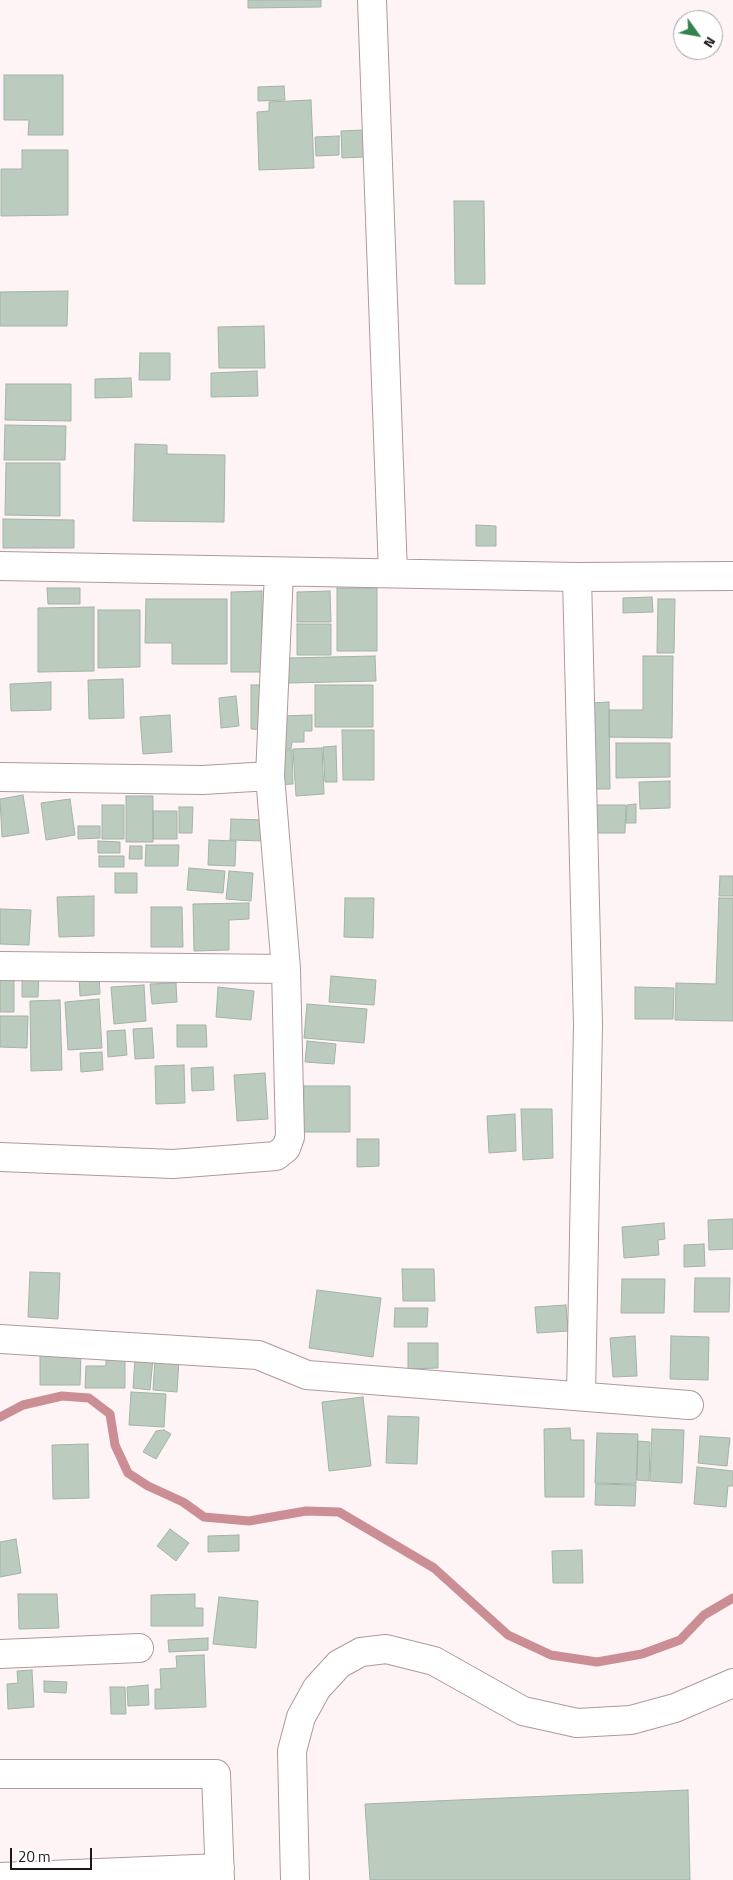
<!DOCTYPE html>
<html>
<head>
<meta charset="utf-8">
<style>
	body { margin:0 }
	#map { position:relative; width:733px; height:1880px; overflow:hidden; background:#fef4f5; font-family:"Titillium Web",sans-serif }
	canvas { display:block }
	.north { position:absolute; left:673px; top:10px; width:50px; height:50px; box-sizing:border-box; background:#fff; border:1px solid #a5a2a3; border-radius:50%; rotate:122deg; font-size:14px; font-weight:700; line-height:20px; text-align:center; color:#1f1718 }
	.north::after { content:''; display:block; margin:auto; width:18px; height:22px; background:#348150; clip-path:polygon(50% 0,100% 100%,50% 72%,0 100%) }
	.scale { position:absolute; left:10px; top:1848px; width:82px; height:22px; box-sizing:border-box; border:2px solid #1f1718; border-top:0; padding-left:6px; font-size:15px; line-height:18px; white-space:nowrap; color:#1f1718; -webkit-text-stroke:4px #fff; paint-order:stroke }
</style>
</head>
<body>
<div id="map">
<canvas width="733" height="1880"></canvas>
<div class="north">N</div>
<div class="scale">20 m</div>
</div>
<script>
const ctx = document.querySelector('canvas').getContext('2d');
ctx.lineJoin = 'round';
function poly(rows) {
  const path = new Path2D();
  for (const r of rows) {
    path.moveTo(r[0], r[1]);
    for (let i = 2; i < r.length; i += 2) path.lineTo(r[i], r[i + 1]);
  }
  return path;
}
function strokePath(path, color, width, dash) {
  ctx.strokeStyle = color;
  ctx.lineWidth = width;
  ctx.lineCap = dash ? 'butt' : 'round';
  ctx.setLineDash(dash || []);
  ctx.stroke(path);
}
function fill(path, color) {
  ctx.fillStyle = color;
  ctx.fill(path, 'evenodd');
}
strokePath(poly([
	[0,1417,23,1405,62,1396,89,1398,110,1414,115,1445,128,1473,148,1486,183,1502,204,1517,249,1521,306,1511,339,1512,434,1568,508,1635,551,1655,597,1662,642,1654,680,1640,704,1615,733,1598]
]), '#cb8e95', 9);
const building = poly([
	[248,0,321,0,321,7,248,8,248,0],
	[4,75,63,75,63,135,28,135,29,120,4,120,4,75],
	[284,86,285,100,258,101,258,87,284,86],
	[311,100,314,168,259,170,257,112,269,111,269,102,311,100],
	[363,130,364,157,342,158,341,131,363,130],
	[339,136,339,155,316,156,315,137,339,136],
	[22,150,68,150,68,215,1,216,1,169,22,169,22,150],
	[454,201,484,201,485,284,455,284,454,201],
	[68,291,67,326,0,326,0,292,68,291],
	[264,326,265,368,219,368,218,327,264,326],
	[140,353,170,353,170,380,139,380,140,353],
	[257,371,258,396,211,397,211,373,257,371],
	[131,378,132,397,95,398,95,379,131,378],
	[6,384,71,384,71,421,5,420,6,384],
	[5,425,66,426,65,460,4,460,5,425],
	[135,444,167,445,167,454,225,455,224,522,133,521,135,444],
	[6,463,60,463,60,516,5,515,6,463],
	[3,519,74,520,74,548,3,548,3,519],
	[476,525,496,526,496,546,476,546,476,525],
	[47,588,80,588,80,604,48,604,47,588],
	[337,588,377,588,377,651,337,651,337,588],
	[262,591,262,672,231,672,231,592,262,591],
	[330,591,331,622,297,622,297,592,330,591],
	[652,597,653,612,623,613,623,598,652,597],
	[146,599,227,599,227,664,172,664,172,643,145,643,146,599],
	[658,599,675,599,674,653,657,653,658,599],
	[94,607,94,671,38,672,38,608,94,607],
	[98,610,140,610,140,667,98,668,98,610],
	[297,624,331,624,331,655,297,655,297,624],
	[375,656,376,681,288,683,288,658,375,656],
	[643,656,673,656,672,738,609,737,609,710,643,710,643,656],
	[123,679,124,718,89,719,88,680,123,679],
	[51,682,51,710,11,711,10,684,51,682],
	[251,685,271,685,270,730,251,729,251,685],
	[315,685,373,685,373,727,315,727,315,685],
	[236,696,239,726,221,728,219,698,236,696],
	[609,702,610,789,592,789,591,703,609,702],
	[170,715,172,752,143,754,140,717,170,715],
	[312,715,312,731,304,731,304,742,292,742,291,749,281,749,280,716,312,715],
	[342,730,374,730,374,780,343,780,342,730],
	[616,743,670,743,670,777,616,778,616,743],
	[336,746,337,782,325,782,323,747,336,746],
	[322,748,324,794,296,796,293,749,322,748],
	[292,750,293,784,276,785,274,751,292,750],
	[670,781,670,808,640,809,639,782,670,781],
	[23,795,29,833,2,837,0,799,23,795],
	[126,796,153,796,153,842,126,842,126,796],
	[70,799,75,835,46,840,41,803,70,799],
	[636,804,636,823,626,823,627,805,636,804],
	[102,805,124,805,124,839,102,839,102,805],
	[594,805,626,805,625,833,594,833,594,805],
	[179,807,193,807,192,833,179,833,179,807],
	[153,811,177,811,177,839,153,839,153,811],
	[231,819,266,820,265,841,230,840,231,819],
	[78,826,100,826,100,838,78,839,78,826],
	[209,840,236,841,235,866,208,865,209,840],
	[98,841,120,842,120,853,98,853,98,841],
	[146,845,179,845,178,866,145,866,146,845],
	[130,846,142,846,142,859,129,859,130,846],
	[99,856,124,856,124,867,99,867,99,856],
	[189,868,225,871,223,893,187,890,189,868],
	[229,871,253,873,251,901,226,899,229,871],
	[115,873,137,873,137,893,115,893,115,873],
	[720,876,733,876,733,896,719,896,720,876],
	[94,896,94,936,59,937,57,897,94,896],
	[345,898,374,898,373,938,344,937,345,898],
	[719,898,733,898,733,1021,675,1020,676,983,716,984,719,898],
	[249,903,249,919,229,920,229,950,194,951,193,904,249,903],
	[151,907,182,907,183,947,151,947,151,907],
	[0,909,31,910,29,945,0,944,0,909],
	[99,974,100,994,80,996,79,976,99,974],
	[0,976,14,976,14,1012,0,1012,0,976],
	[22,976,39,976,38,997,22,997,22,976],
	[331,976,376,980,374,1005,329,1002,331,976],
	[176,983,177,1002,152,1004,150,984,176,983],
	[144,985,146,1021,114,1024,111,987,144,985],
	[218,987,254,991,251,1020,216,1017,218,987],
	[635,987,674,988,673,1019,635,1019,635,987],
	[99,999,102,1048,68,1050,65,1002,99,999],
	[60,1000,62,1070,31,1071,30,1001,60,1000],
	[307,1004,367,1009,364,1043,304,1038,307,1004],
	[0,1016,28,1016,27,1048,0,1047,0,1016],
	[177,1025,206,1025,207,1047,177,1047,177,1025],
	[152,1028,154,1058,135,1059,133,1029,152,1028],
	[125,1030,127,1055,108,1057,107,1031,125,1030],
	[307,1041,336,1044,334,1064,305,1062,307,1041],
	[102,1052,103,1070,81,1072,80,1053,102,1052],
	[184,1065,185,1103,156,1104,155,1066,184,1065],
	[213,1067,214,1090,192,1091,191,1068,213,1067],
	[265,1073,268,1119,237,1121,234,1075,265,1073],
	[304,1086,350,1086,350,1132,303,1132,304,1086],
	[521,1109,552,1109,553,1158,523,1160,521,1109],
	[515,1114,516,1151,489,1153,487,1116,515,1114],
	[357,1139,379,1139,379,1166,357,1167,357,1139],
	[733,1219,733,1249,709,1250,708,1220,733,1219],
	[664,1223,665,1239,658,1240,659,1255,624,1258,622,1227,664,1223],
	[704,1244,705,1266,684,1267,684,1245,704,1244],
	[402,1269,434,1269,435,1301,403,1301,402,1269],
	[30,1272,60,1273,58,1319,28,1317,30,1272],
	[695,1278,730,1278,729,1312,694,1312,695,1278],
	[622,1279,665,1279,664,1313,621,1313,622,1279],
	[317,1290,381,1298,373,1357,309,1348,317,1290],
	[566,1305,568,1331,537,1333,535,1307,566,1305],
	[395,1308,428,1308,427,1327,394,1327,395,1308],
	[635,1336,637,1376,613,1377,610,1338,635,1336],
	[671,1336,709,1337,708,1380,670,1379,671,1336],
	[408,1343,438,1343,438,1368,408,1369,408,1343],
	[40,1354,81,1354,80,1385,40,1385,40,1354],
	[106,1358,125,1358,125,1388,85,1388,86,1366,106,1366,106,1358],
	[135,1358,153,1359,150,1390,133,1388,135,1358],
	[155,1359,179,1360,177,1392,153,1390,155,1359],
	[131,1392,166,1394,164,1427,129,1425,131,1392],
	[363,1397,371,1466,329,1471,322,1402,363,1397],
	[388,1416,419,1417,417,1464,386,1463,388,1416],
	[570,1428,571,1440,584,1440,584,1497,545,1497,544,1429,570,1428],
	[652,1429,684,1430,682,1483,650,1481,652,1429],
	[164,1430,171,1434,156,1459,143,1452,156,1431,164,1430],
	[597,1433,638,1434,636,1484,595,1483,597,1433],
	[700,1436,730,1438,727,1466,698,1463,700,1436],
	[638,1441,650,1442,649,1481,637,1480,638,1441],
	[88,1444,89,1498,53,1499,52,1445,88,1444],
	[697,1467,733,1471,733,1486,728,1486,726,1507,694,1504,697,1467],
	[596,1484,636,1485,635,1506,595,1505,596,1484],
	[170,1529,189,1543,176,1561,157,1546,170,1529],
	[239,1535,239,1551,208,1552,208,1536,239,1535],
	[16,1539,21,1573,0,1577,0,1542,16,1539],
	[582,1550,583,1583,553,1583,552,1551,582,1550],
	[18,1594,57,1594,59,1628,19,1629,18,1594],
	[195,1594,195,1608,203,1608,203,1626,151,1626,151,1595,195,1594],
	[219,1597,258,1601,256,1648,213,1644,219,1597],
	[208,1638,208,1650,169,1652,168,1640,208,1638],
	[204,1655,206,1707,155,1709,155,1689,161,1689,160,1669,177,1668,176,1656,204,1655],
	[32,1670,34,1707,8,1709,7,1684,18,1683,17,1671,32,1670],
	[44,1681,67,1682,66,1693,44,1692,44,1681],
	[148,1685,149,1705,128,1706,127,1687,148,1685],
	[110,1687,125,1687,126,1714,111,1714,110,1687],
	[688,1790,690,1880,370,1880,365,1804,688,1790]
]);
fill(building, '#bbccbf');
strokePath(building, '#a3b3a7', 1);
const minor = poly([
	[372,0,393,573],
	[0,566,577,577,733,576],
	[577,577,588,1025,581,1396],
	[0,777,203,780,270,776],
	[0,966,286,969],
	[0,1157,173,1164,276,1156,286,1148,290,1137,286,969,270,776,279,572],
	[0,1339,258,1355,307,1375,689,1405],
	[0,1654,139,1648],
	[0,1774,216,1774,220,1880],
	[0,1877,220,1868],
	[295,1880,292,1751,301,1717,317,1688,339,1664,361,1652,386,1649,434,1661,523,1711,577,1723,631,1720,675,1708,733,1683]
]);
strokePath(minor, '#af999b', 30);
strokePath(minor, '#fff', 28);
</script>
</body>
</html>
